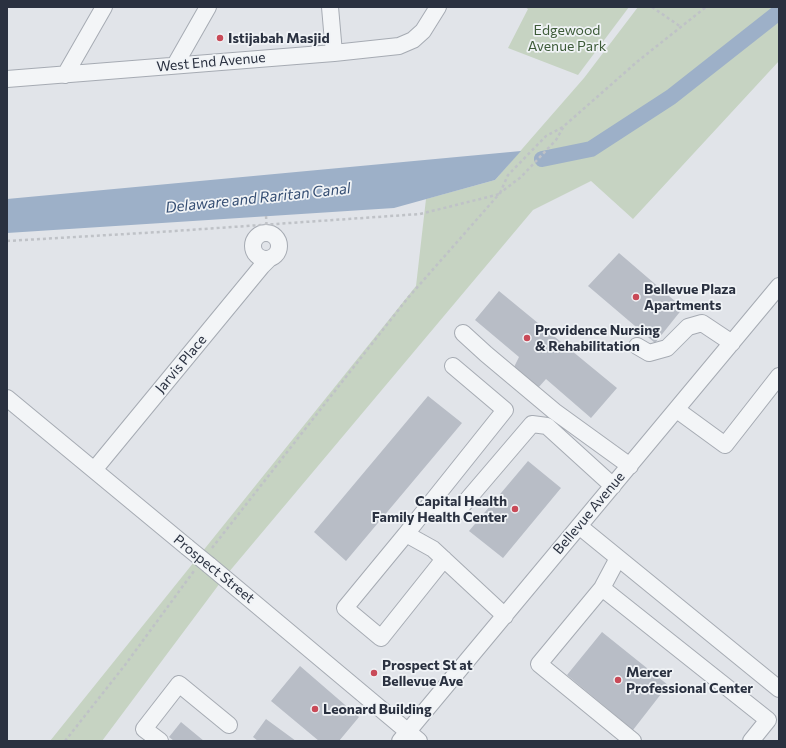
<!DOCTYPE html>
<html>
<head>
<meta charset="utf-8">
<style>
	body { margin:0 }
	#map { position:relative; width:786px; height:748px; overflow:hidden; background:#e1e4e9; font-family:Commissioner,sans-serif }
	canvas { display:block }
	.frame { position:absolute; inset:0; border:8px solid #2a3140; pointer-events:none }
</style>
</head>
<body>
<div id="map">
<canvas width="786" height="748"></canvas>
<div class="frame"></div>
</div>
<script>
const ctx = document.querySelector('canvas').getContext('2d');
ctx.lineJoin = 'round';
function fill(path, color) {
  ctx.fillStyle = color;
  ctx.fill(path, 'evenodd');
}
function poly(rows) {
  const path = new Path2D();
  for (const r of rows) {
    if (r.length === 3) {
      path.moveTo(r[0] + r[2], r[1]);
      path.arc(r[0], r[1], r[2], 0, 2 * Math.PI);
      continue;
    }
    path.moveTo(r[0], r[1]);
    for (let i = 2; i < r.length; i += 2) path.lineTo(r[i], r[i + 1]);
  }
  return path;
}
function strokePath(path, color, width, dash) {
  ctx.strokeStyle = color;
  ctx.lineWidth = width;
  ctx.lineCap = dash ? 'butt' : 'round';
  ctx.setLineDash(dash || []);
  ctx.stroke(path);
}
function label(font, color, halo, rows, align = 'center') {
  ctx.font = font + ' Commissioner,sans-serif';
  ctx.lineWidth = 3.5;
  ctx.setLineDash([]);
  ctx.textBaseline = 'middle';
  ctx.strokeStyle = halo;
  ctx.fillStyle = color;
  for (const [text, x, y, turn = 0] of rows) {
    ctx.save();
    ctx.translate(x, y);
    ctx.rotate((+turn || 0) * Math.PI / 180);
    ctx.textAlign = isNaN(turn) ? turn : align;
    if (halo) ctx.strokeText(text, 0, 0);
    ctx.fillText(text, 0, 0);
    ctx.restore();
  }
}
fill(poly([
	[525,7,629,7,578,75,508,48,528,9],
	[638,7,779,7,779,61,633,219,591,181,533,210,223,579,102,741,50,741,416,286,426,199,495,180,584,78]
]), '#c6d3c2');
fill(poly([
	[521,151,495,180,394,208,7,233,7,199]
]), '#9db0c8');
strokePath(poly([
	[542,159,591,149,671,97,779,12]
]), '#9db0c8', 16);
fill(poly([
	[619,253,683,308,655,343,588,286],
	[499,291,617,388,591,418,546,379,538,388,514,367,519,357,475,320],
	[428,396,462,423,346,561,314,532],
	[528,461,561,488,503,558,469,531],
	[602,632,668,685,633,730,567,675],
	[300,666,359,717,339,741,319,741,271,701],
	[266,719,296,741,258,741,253,737],
	[181,722,204,741,174,741,169,737]
]), '#b8bdc6');
const minor = poly([
	[330,7,334,53],
	[175,65,208,7],
	[65,75,104,7],
	[7,79,334,53,399,46,413,40,423,31,438,7],
	[266,246,13],
	[463,333,486,354,554,411,630,466],
	[637,346,649,353,667,348,688,327,702,323,732,343],
	[7,398,187,547],
	[677,410,725,445,779,376],
	[94,470,262,266,269,259],
	[430,504,456,513,532,424,547,426,613,486],
	[579,526,779,689],
	[406,534,505,410,453,366],
	[618,558,602,588,539,664,633,741],
	[444,559,381,638,345,608,406,534,433,549,505,616],
	[209,565,419,741],
	[602,588,768,720,751,741],
	[160,741,144,729,179,684,229,725],
	[400,741,779,286]
]);
strokePath(minor, '#a6abb3', 18);
strokePath(poly([
	[652,7,681,27],
	[500,193,508,175,546,136,563,127],
	[266,216,267,232],
	[7,241,160,232,420,214,500,194],
	[212,548,407,299,500,193,521,177,556,140,564,126,638,61,706,7],
	[65,741,125,665,194,571]
]), '#bfc2c7', 2.5, [3, 3]);
strokePath(minor, '#f3f5f7', 16);
const minorBridge = poly([
	[187,547,209,565]
]);
strokePath(minorBridge, '#a6abb3', 18, []);
strokePath(minorBridge, '#f3f5f7', 16);
for (const [x, y, r, color] of [
	[220,38,4,"#c94a58"],
	[636,297,4,"#c94a58"],
	[527,338,4,"#c94a58"],
	[515,509,4,"#c94a58"],
	[374,673,4,"#c94a58"],
	[618,680,4,"#c94a58"],
	[315,709,4,"#c94a58"]
]) {
  const dot = new Path2D();
  dot.arc(x, y, r, 0, 2 * Math.PI);
  ctx.fillStyle = color;
  ctx.fill(dot);
  strokePath(dot, '#f0f3f6', 1.5);
}
label('14px', '#3d5b38', '#f0f3f6', [
	["Edgewood",567,30],
	["Avenue Park",567,46]
]);
label('bold 14px', '#2a3140', '#f0f3f6', [
	["Istijabah Masjid",228,38],
	["Bellevue Plaza",644,289],
	["Apartments",644,305],
	["Providence Nursing",535,330],
	["& Rehabilitation",535,346],
	["Capital Health",507,501,"right"],
	["Family Health Center",507,517,"right"],
	["Prospect St at",382,665],
	["Bellevue Ave",382,681],
	["Mercer",626,672],
	["Professional Center",626,688],
	["Leonard Building",323,709]
], 'left');
label('14px', '#2a3140', '#f0f3f6', [
	["West End Avenue",211,62,-5],
	["Jarvis Place",181,364,-50],
	["Bellevue Avenue",589,513,-50],
	["Prospect Street",214,569,39]
]);
label('italic 15px', '#354e73', '#f0f3f6', [
	["Delaware and Raritan Canal",258,198,-6]
]);
</script>
</body>
</html>
